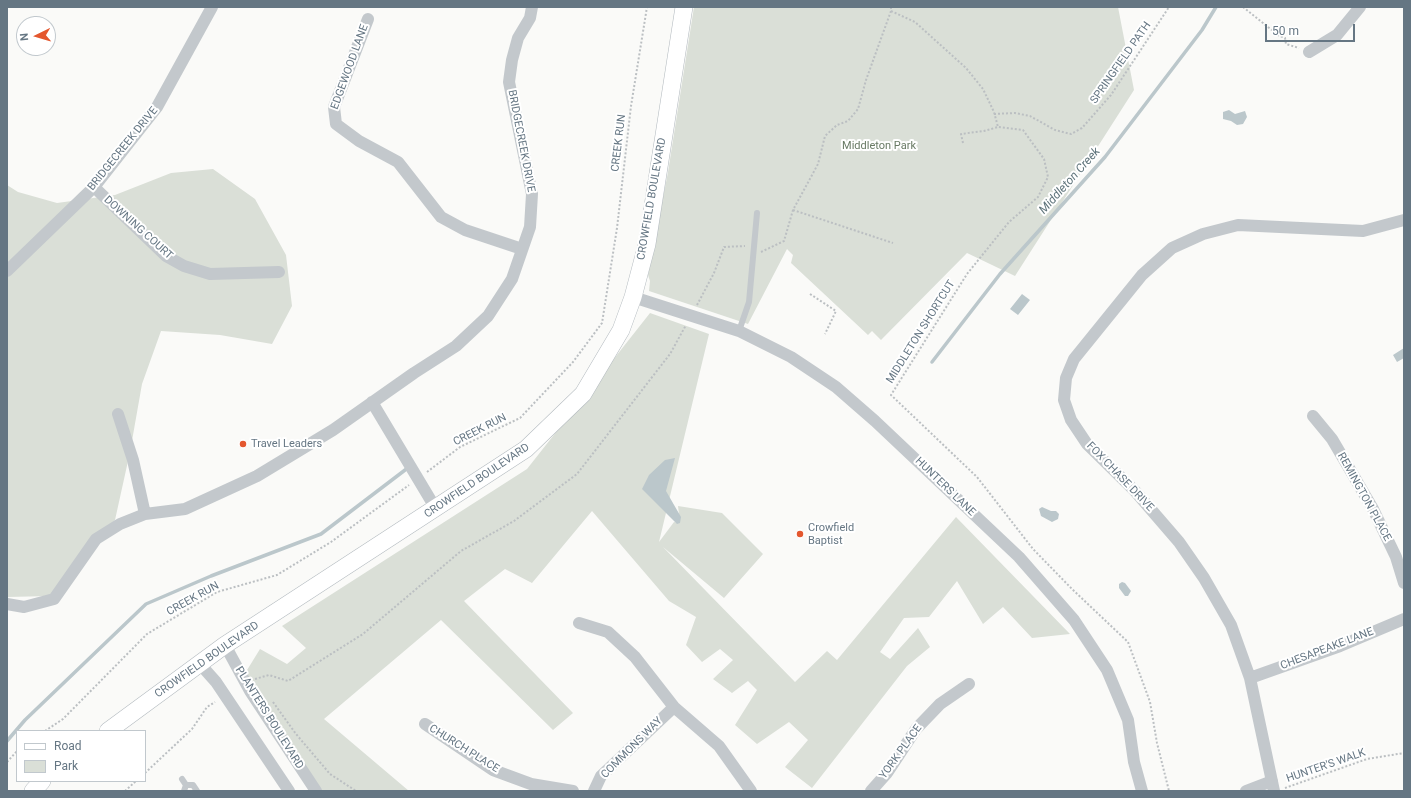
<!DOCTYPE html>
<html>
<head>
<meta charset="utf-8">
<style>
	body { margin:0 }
	#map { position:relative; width:1411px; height:798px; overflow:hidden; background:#fafaf8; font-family:Roboto,sans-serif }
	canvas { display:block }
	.frame { position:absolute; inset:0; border:8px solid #657683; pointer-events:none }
	.legend { position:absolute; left:16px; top:730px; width:130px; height:52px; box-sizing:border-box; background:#fff; border:1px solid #c1c8cd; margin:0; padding:5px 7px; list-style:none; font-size:12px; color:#657683 }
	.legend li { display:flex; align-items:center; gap:8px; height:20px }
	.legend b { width:20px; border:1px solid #c1c8cd }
	.north { position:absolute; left:16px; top:16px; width:40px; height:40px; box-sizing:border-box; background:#fff; border:1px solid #c1c8cd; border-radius:50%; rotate:265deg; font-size:11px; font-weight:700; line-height:16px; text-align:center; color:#657683 }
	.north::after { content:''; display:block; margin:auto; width:14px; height:18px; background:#e4572e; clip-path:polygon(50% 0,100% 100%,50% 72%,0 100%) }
	.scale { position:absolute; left:1265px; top:24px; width:90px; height:18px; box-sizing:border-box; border:2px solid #657683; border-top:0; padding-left:5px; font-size:12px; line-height:14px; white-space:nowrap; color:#657683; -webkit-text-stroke:3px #fff; paint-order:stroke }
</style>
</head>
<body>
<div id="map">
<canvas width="1411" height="798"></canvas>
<div class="frame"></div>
<ul class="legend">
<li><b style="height:5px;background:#fff"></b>Road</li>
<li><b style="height:11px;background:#dadfd7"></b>Park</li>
</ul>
<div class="north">N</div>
<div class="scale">50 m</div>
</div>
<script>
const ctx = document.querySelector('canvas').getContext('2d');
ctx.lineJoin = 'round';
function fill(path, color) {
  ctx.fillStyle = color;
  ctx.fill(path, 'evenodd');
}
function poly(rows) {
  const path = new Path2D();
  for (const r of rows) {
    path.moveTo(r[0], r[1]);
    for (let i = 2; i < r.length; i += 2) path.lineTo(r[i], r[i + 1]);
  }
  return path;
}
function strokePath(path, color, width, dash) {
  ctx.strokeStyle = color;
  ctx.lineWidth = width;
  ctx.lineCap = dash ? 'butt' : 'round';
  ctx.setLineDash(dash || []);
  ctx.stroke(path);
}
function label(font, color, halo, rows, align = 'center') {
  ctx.font = font + ' Roboto,sans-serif';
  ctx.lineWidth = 4;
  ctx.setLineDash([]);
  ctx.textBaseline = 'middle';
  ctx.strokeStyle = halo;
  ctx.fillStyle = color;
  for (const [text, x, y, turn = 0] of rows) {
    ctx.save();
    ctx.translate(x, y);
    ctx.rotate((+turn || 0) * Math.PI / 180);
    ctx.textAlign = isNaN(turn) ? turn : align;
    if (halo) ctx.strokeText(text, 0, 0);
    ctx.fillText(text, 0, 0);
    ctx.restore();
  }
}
fill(poly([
	[694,7,1118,7,1134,90,1015,276,967,253,881,340,872,331,868,335,791,263,793,255,787,249,748,324,649,291,650,281,648,275,668,172],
	[213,169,255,199,286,255,292,306,272,344,220,335,161,331,142,384,130,452,115,520,51,596,7,597,7,185,18,192,57,203,115,195,171,173],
	[650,313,709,334,659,542,674,522,680,523,678,506,722,513,763,554,724,598,663,547,795,682,827,651,837,660,956,517,1070,634,1032,638,1003,607,983,624,957,581,929,617,904,618,880,652,890,659,918,628,930,647,907,666,812,788,785,767,808,740,789,722,757,744,735,725,757,690,748,681,732,693,713,679,733,660,720,649,702,662,686,645,696,617,669,601,592,511,532,583,505,569,464,601,573,713,553,730,441,620,324,719,409,791,322,791,244,675,260,649,287,664,306,648,282,626,527,469]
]), '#dadfd7');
fill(poly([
	[1229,110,1235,114,1245,111,1247,117,1243,124,1237,125,1231,121,1223,119,1223,112],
	[1022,294,1030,300,1018,315,1010,309],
	[1404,348,1404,358,1397,362,1393,355],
	[675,458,666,491,681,517,680,523,677,524,642,489,649,475,665,460],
	[1042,507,1051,511,1056,511,1059,514,1058,519,1052,522,1041,516,1039,509],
	[1122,582,1125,583,1131,591,1128,596,1125,596,1119,588,1119,584]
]), '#bbc7cb');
strokePath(poly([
	[932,362,1000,274,1105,157,1202,30,1216,7],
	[7,741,25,720,146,604,211,576,321,534,409,467]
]), '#bbc7cb', 3.5);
const secondary = poly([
	[108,731,225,645,526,449,583,394,621,330,633,297,647,244,684,7],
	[33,791,42,781]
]);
strokePath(secondary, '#b3babf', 18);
strokePath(poly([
	[891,7,891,11,915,22,966,68,983,89,994,112,998,127,1023,130,1044,159,1048,177,1038,197,1009,222,967,274,891,395,977,477,1033,549,1072,589,1128,642,1150,702,1157,743,1169,791],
	[1243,7,1278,35,1285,38,1286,44,1299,48],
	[994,114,1015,113,1030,116,1055,130,1071,134,1082,128,1111,95,1169,7],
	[963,143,961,134,984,131,998,127],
	[793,210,893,243],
	[761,252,784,241,793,210,818,164,825,136,837,125,848,121,858,109,866,80,891,11],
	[810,294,836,311,825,334],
	[697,305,714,273,724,247,745,246],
	[427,472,460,447,520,418,573,362,602,323,617,228,631,106,647,7],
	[255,679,269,675,288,681,363,634,461,551,514,521,577,474,670,354,686,325],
	[273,702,296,734,330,774,356,791],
	[45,731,63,719,147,634,217,592,277,575,331,542,409,485],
	[7,762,17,751],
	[145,773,192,729,207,707,215,702],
	[1285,788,1367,759,1404,753],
	[125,791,136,781]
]), '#bbbfc2', 2, [2, 2]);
strokePath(poly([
	[739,331,749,302,757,213],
	[182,779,186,785,184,791],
	[186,785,193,785,197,791]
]), '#c3c8cc', 6);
strokePath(poly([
	[368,19,334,107,336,124,359,141,398,162,441,217,465,230,522,249],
	[1309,52,1337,35,1360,7],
	[94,187,166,256,184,266,210,274,279,272],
	[7,271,94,187,157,107,212,7],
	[633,297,739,331,791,357,836,387,875,421,1019,557,1074,620,1107,670,1128,720,1134,762,1142,791],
	[372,402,436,509],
	[118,414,133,460,145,514],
	[1313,416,1332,439,1373,509,1396,557,1404,583],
	[7,604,24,607,54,599,96,539,120,524,145,514,185,509,257,476,333,430,414,373,456,346,488,316,512,279,530,227,532,194,509,82,512,60,518,38,530,18,532,7],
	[579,623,608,632,635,657,674,707,719,746,751,791],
	[225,645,250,691,316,791],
	[200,664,216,682,289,791],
	[1250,678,1340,646,1404,619],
	[425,724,493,770,531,784,573,791],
	[594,791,601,776,674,707],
	[871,791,887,773,916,729,940,704,969,684],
	[1246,791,1272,781],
	[1274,791,1250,678,1231,625,1204,578,1179,542,1135,491,1087,444,1071,420,1064,400,1066,378,1074,359,1142,275,1172,248,1203,234,1238,225,1363,231,1404,220]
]), '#c3c8cc', 12);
strokePath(secondary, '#fff', 17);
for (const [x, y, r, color] of [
	[243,444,4,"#e4572e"],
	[800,534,4,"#e4572e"]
]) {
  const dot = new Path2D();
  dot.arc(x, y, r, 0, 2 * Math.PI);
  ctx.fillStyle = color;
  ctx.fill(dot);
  strokePath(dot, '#fff', 1.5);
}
label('11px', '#657683', '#fff', [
	["SPRINGFIELD PATH",1121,63,-55],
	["EDGEWOOD LANE",350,67,-70],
	["BRIDGECREEK DRIVE",521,141,79],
	["CREEK RUN",619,143,-83],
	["BRIDGECREEK DRIVE",123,149,-51],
	["CROWFIELD BOULEVARD",652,199,-80],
	["DOWNING COURT",138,228,42],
	["MIDDLETON SHORTCUT",921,332,-58],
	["CREEK RUN",480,430,-27],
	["FOX CHASE DRIVE",1120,477,46],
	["CROWFIELD BOULEVARD",477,481,-34],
	["HUNTERS LANE",945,487,44],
	["REMINGTON PLACE",1364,497,61],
	["CREEK RUN",193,599,-29],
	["CHESAPEAKE LANE",1327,649,-21],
	["CROWFIELD BOULEVARD",207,660,-35],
	["PLANTERS BOULEVARD",269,718,58],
	["COMMONS WAY",632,748,-45],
	["CHURCH PLACE",464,749,32],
	["YORK PLACE",901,752,-54],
	["HUNTER'S WALK",1326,766,-19]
]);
label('11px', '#687a64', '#fff', [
	["Middleton Park",879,146]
]);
label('11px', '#657683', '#fff', [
	["Travel Leaders",251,444],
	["Crowfield",808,528],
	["Baptist",808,541]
], 'left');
label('italic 12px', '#60757c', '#fff', [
	["Middleton Creek",1070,181,-48]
]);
</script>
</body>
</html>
